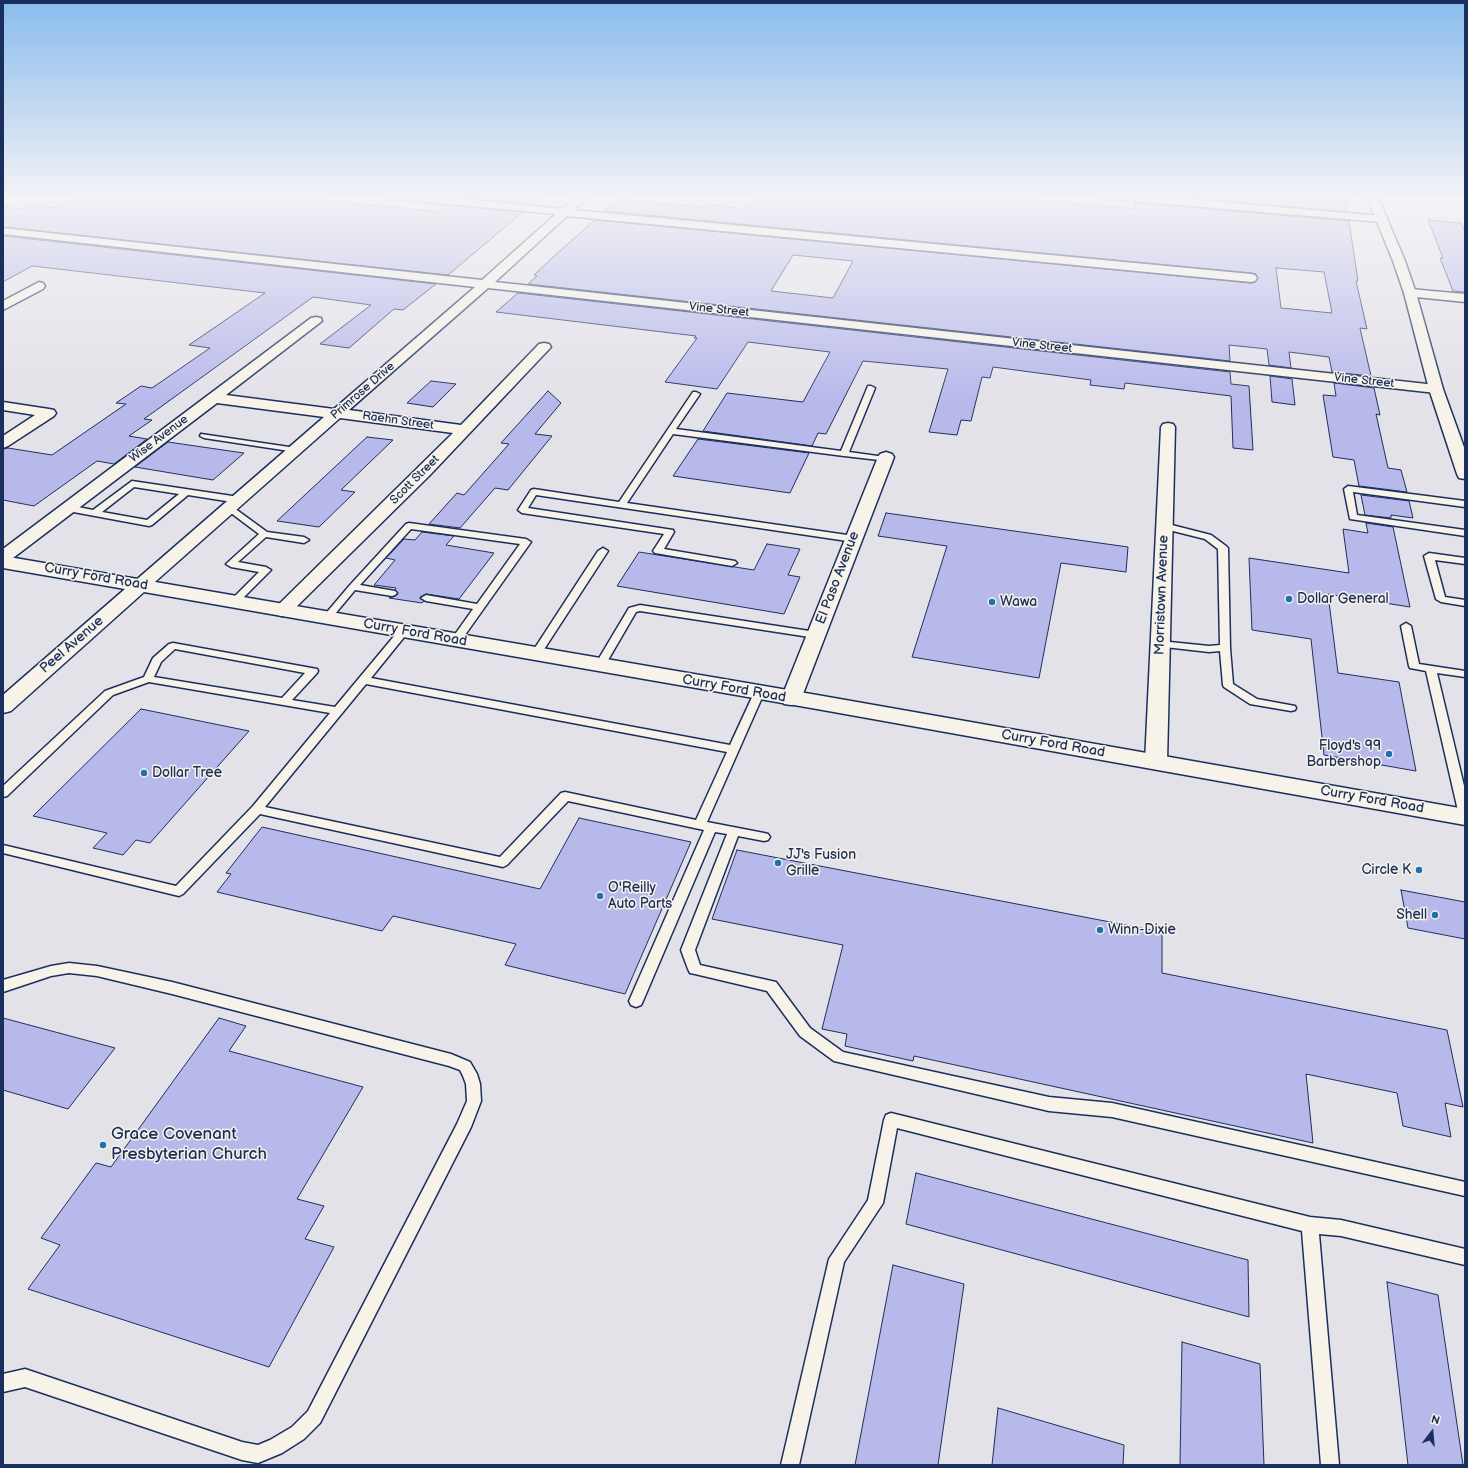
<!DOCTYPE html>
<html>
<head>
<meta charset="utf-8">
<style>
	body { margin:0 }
	#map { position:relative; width:1468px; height:1468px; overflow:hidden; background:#e4e2e9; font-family:"Balsamiq Sans",sans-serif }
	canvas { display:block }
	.frame { position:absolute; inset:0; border:4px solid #1b2f5e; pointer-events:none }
	.north { position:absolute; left:1412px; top:1412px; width:40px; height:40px; -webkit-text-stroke:3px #f7f3e8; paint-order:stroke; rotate:16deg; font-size:11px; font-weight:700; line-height:16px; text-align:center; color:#1b2f5e }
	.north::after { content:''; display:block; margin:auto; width:14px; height:18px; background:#1b2f5e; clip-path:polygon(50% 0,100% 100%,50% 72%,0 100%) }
</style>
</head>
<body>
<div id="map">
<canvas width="1468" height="1468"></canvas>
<div class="frame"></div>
<div class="north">N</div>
</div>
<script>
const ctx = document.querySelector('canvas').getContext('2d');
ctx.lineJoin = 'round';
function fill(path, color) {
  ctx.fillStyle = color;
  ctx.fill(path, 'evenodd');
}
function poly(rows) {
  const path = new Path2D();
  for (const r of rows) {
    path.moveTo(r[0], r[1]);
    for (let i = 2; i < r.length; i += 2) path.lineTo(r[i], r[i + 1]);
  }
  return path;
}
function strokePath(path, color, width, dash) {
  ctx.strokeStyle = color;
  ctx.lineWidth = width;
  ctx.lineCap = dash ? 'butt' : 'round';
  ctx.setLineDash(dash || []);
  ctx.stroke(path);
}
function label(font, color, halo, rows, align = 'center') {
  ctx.font = font + ' "Balsamiq Sans",sans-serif';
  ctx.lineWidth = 3;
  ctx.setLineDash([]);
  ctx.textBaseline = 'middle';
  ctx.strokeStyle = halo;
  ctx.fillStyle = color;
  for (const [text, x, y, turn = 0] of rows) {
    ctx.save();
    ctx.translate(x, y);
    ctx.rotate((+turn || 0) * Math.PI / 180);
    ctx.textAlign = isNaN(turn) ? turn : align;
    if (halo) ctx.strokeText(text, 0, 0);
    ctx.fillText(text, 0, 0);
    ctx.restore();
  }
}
const building = poly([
	[82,195,270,195,442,212,442,205,523,212,448,275,3,227,3,207,22,209,31,205,56,208,82,195],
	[443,195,544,195,532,205,443,195],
	[756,195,986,195,1135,209,1135,203,1349,221,1358,281,1356,281,1367,329,1360,328,1371,376,1332,372,1329,357,1289,352,1291,368,1269,365,1267,349,1229,345,1230,361,528,284,537,276,534,275,553,257,595,220,1251,283,1255,282,1258,279,1256,274,1251,273,604,211,618,199,702,207,713,205,745,209,756,195],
	[793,255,853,261,833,298,771,291,793,255],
	[1276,268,1324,272,1332,313,1281,308,1276,268],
	[1158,195,1296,195,1345,199,1348,212,1158,195],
	[1428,220,1461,223,1465,232,1465,292,1453,291,1440,258,1443,258,1428,220],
	[3,236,436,284,403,310,394,309,349,348,320,344,371,305,313,297,144,419,152,420,129,436,147,439,114,464,97,461,34,506,3,500,3,449,8,448,52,455,126,404,116,403,141,386,152,388,210,348,189,345,265,293,32,266,3,282,3,236],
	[518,293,1230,372,1231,384,1249,386,1253,450,1233,448,1231,396,1125,383,1124,389,1090,385,1091,380,993,367,990,378,982,377,971,421,961,420,957,435,929,432,948,369,863,361,826,434,818,433,812,446,703,431,727,393,803,402,830,352,748,342,717,389,665,382,697,338,694,338,696,336,496,312,518,293],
	[1270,376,1292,379,1295,405,1272,402,1270,376],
	[431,381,456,384,433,407,407,403,431,381],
	[1334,383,1374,388,1380,415,1376,414,1388,468,1401,470,1407,492,1359,486,1354,460,1333,457,1323,395,1336,396,1334,383],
	[548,391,561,403,535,434,552,436,508,490,495,488,460,528,429,524,457,493,464,495,509,444,501,443,548,391],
	[367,437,393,440,341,490,355,492,319,527,277,521,367,437],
	[698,439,809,453,790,493,673,476,698,439],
	[168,442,223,450,244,453,213,480,135,467,168,442],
	[1361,495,1409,501,1413,518,1391,515,1391,518,1365,515,1361,495],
	[886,513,1128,547,1126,572,1061,563,1039,678,912,657,947,546,878,536,886,513],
	[1366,523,1393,527,1410,607,1328,594,1338,673,1399,682,1416,771,1324,755,1311,639,1252,630,1249,558,1349,573,1343,529,1368,533,1366,523],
	[422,532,454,536,446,545,494,553,459,599,426,594,420,597,424,601,422,603,389,598,395,596,398,594,395,590,396,588,374,585,395,560,386,558,404,539,415,540,422,532],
	[767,544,800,549,788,575,800,577,784,614,617,586,639,552,754,570,767,544],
	[141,709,249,731,150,843,136,840,123,855,93,848,107,833,33,816,141,709],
	[579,818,691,842,625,994,505,965,516,944,393,916,382,931,217,892,231,874,226,873,262,827,540,889,579,818],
	[737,850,1162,932,1162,973,1447,1030,1463,1107,1445,1103,1451,1137,1403,1126,1397,1093,1306,1074,1313,1143,914,1056,913,1061,845,1046,847,1034,822,1029,843,945,712,919,737,850],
	[1401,890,1465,902,1465,939,1408,928,1401,890],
	[3,1018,115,1048,68,1109,3,1090,3,1018],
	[219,1018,246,1026,229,1051,363,1087,297,1199,324,1206,305,1239,334,1247,269,1367,28,1289,60,1245,41,1238,96,1163,111,1167,219,1018],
	[916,1173,1248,1260,1249,1317,906,1224,916,1173],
	[893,1265,964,1284,938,1465,855,1465,893,1265],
	[1387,1282,1438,1295,1463,1465,1408,1465,1387,1282],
	[1182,1342,1260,1364,1264,1465,1180,1465,1182,1342],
	[998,1408,1124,1445,1123,1465,992,1465,998,1408]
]);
fill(building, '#b8b9eb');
strokePath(building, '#1b2f5e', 1);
const lane = poly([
	[868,386,871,386,875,388,849,452,885,457,888,457,888,461,844,456,673,434,627,503,854,536,857,537,859,539,857,541,854,542,536,495,528,508,673,530,674,532,664,549,735,561,737,563,732,566,655,553,653,551,664,534,522,513,518,510,531,490,534,489,619,502,693,392,696,392,700,394,676,429,841,451,868,386],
	[201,434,296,448,300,450,296,452,204,438,200,436,201,434],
	[132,481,239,497,243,500,239,503,188,495,152,525,149,526,68,511,64,508,68,505,93,510,132,481],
	[134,487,179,494,147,520,102,512,134,487],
	[1348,486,1465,501,1465,507,1353,492,1357,515,1465,530,1465,536,1350,519,1344,489,1348,486],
	[230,505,267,532,304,537,309,540,304,543,266,537,238,562,266,567,271,570,237,604,234,605,229,602,259,572,231,567,226,564,259,534,227,510,226,508,230,505],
	[409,523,526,539,531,542,460,642,452,642,451,640,473,609,426,601,421,598,426,595,477,604,520,544,411,529,360,585,395,591,397,593,395,595,392,596,355,590,330,620,324,620,322,618,350,585,406,524,409,523],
	[1164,523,1211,535,1226,546,1228,548,1230,648,1233,684,1257,699,1295,706,1296,708,1295,710,1291,711,1250,704,1224,687,1223,685,1220,651,1209,652,1156,646,1155,644,1160,641,1209,646,1220,645,1218,549,1205,539,1161,528,1160,526,1161,524,1164,523],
	[603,548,608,551,541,654,540,656,532,656,531,654,598,551,603,548],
	[1429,553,1465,558,1465,564,1435,560,1445,597,1465,600,1465,606,1441,602,1436,599,1424,556,1429,553],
	[640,605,816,632,821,635,816,638,640,611,636,612,604,667,596,667,595,665,629,608,640,605],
	[1406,623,1411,626,1419,664,1465,671,1465,677,1437,673,1465,790,1465,819,1461,818,1459,815,1426,671,1410,668,1409,666,1401,626,1406,623],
	[404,628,409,631,371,678,730,745,754,693,759,690,763,691,764,693,707,822,764,833,768,834,770,837,768,840,764,841,738,836,695,950,700,965,776,982,810,1028,843,1052,1049,1097,1112,1103,1465,1182,1465,1196,1112,1117,1049,1111,834,1061,800,1036,767,991,695,974,690,973,688,969,681,950,727,834,715,832,643,1001,641,1005,636,1007,631,1005,629,1001,704,830,568,801,507,865,503,867,260,814,183,894,179,896,3,853,3,845,176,886,253,806,330,713,149,682,113,695,7,796,3,797,3,786,105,691,144,677,153,658,169,644,173,643,317,669,318,671,317,673,292,700,335,707,400,629,404,628],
	[175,649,305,673,282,698,154,677,161,662,175,649],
	[366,684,727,752,696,820,565,792,561,793,500,857,265,807,366,684],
	[69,963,97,966,172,982,451,1054,470,1062,477,1074,480,1084,481,1101,471,1127,320,1423,304,1439,282,1453,258,1463,242,1460,25,1387,3,1392,3,1374,25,1369,242,1442,258,1445,270,1440,292,1427,308,1411,457,1124,467,1101,466,1084,463,1076,460,1070,449,1066,172,994,97,976,69,973,51,976,3,992,3,980,51,966,69,963],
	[891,1113,1310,1217,1341,1220,1465,1249,1465,1265,1341,1236,1319,1234,1339,1465,1321,1465,1302,1231,897,1128,883,1203,844,1262,799,1465,781,1465,829,1259,868,1200,884,1120,886,1115,891,1113]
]);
const street = poly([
	[382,195,422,195,562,209,578,195,589,195,574,210,1251,274,1255,275,1257,278,1255,281,1251,282,567,216,495,282,1436,385,1441,386,1443,389,1441,392,1436,393,488,288,349,410,461,425,539,344,544,343,549,344,551,347,430,475,289,614,282,616,275,614,273,610,453,433,340,418,147,589,141,590,135,589,132,585,135,581,324,417,217,403,9,561,3,562,3,549,311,318,316,317,321,318,322,321,226,395,334,409,475,287,3,234,3,228,482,280,556,214,387,198,382,195],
	[1093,195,1138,195,1381,216,1386,219,1381,222,1098,198,1093,195],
	[39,282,43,283,45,286,43,289,3,310,3,301,39,282],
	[1410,289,1465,294,1465,302,1406,296,1404,293,1406,290,1410,289],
	[3,402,49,409,54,410,56,413,54,416,8,446,3,448,3,436,35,415,3,410,3,402],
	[1168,423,1173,424,1175,427,1167,762,1164,767,1156,769,1148,767,1145,762,1161,427,1163,424,1168,423],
	[886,452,892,454,894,457,801,699,798,704,791,705,784,704,781,699,878,457,880,454,886,452]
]);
const secondary = poly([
	[1366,195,1377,195,1405,261,1416,293,1443,389,1465,450,1465,479,1459,478,1457,474,1429,389,1404,293,1393,261,1366,195],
	[3,556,817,695,1465,809,1465,825,817,709,144,592,11,711,3,713,3,695,125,589,3,568,3,556]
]);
strokePath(lane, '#1b2f5e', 3);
strokePath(street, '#1b2f5e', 3);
strokePath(secondary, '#1b2f5e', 3);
fill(lane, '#f7f3e8');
fill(street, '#f7f3e8');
fill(secondary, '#f7f3e8');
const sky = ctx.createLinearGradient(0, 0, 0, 401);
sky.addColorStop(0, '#89bced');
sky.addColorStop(0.49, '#f3f2f5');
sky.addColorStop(1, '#f3f2f500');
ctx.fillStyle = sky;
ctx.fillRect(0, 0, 1468, 401);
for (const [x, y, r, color] of [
	[1289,599,4,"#1f6fb2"],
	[992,602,4,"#1f6fb2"],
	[1389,754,4,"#1f6fb2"],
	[144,773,4,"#1f6fb2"],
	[778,863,4,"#1f6fb2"],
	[1419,870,4,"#1f6fb2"],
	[600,896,4,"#1f6fb2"],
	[1435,915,4,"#1f6fb2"],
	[1100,930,4,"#1f6fb2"],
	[103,1145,4,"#1f6fb2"]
]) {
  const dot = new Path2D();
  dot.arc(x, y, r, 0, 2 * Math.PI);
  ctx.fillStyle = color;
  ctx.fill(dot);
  strokePath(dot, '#f7f3e8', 1.5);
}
label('12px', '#1b2f5e', '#f7f3e8', [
	["Vine Street",719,310,6],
	["Vine Street",1042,346,6],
	["Vine Street",1364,381,6],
	["Primrose Drive",363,391,-41],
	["Raehn Street",398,421,8],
	["Wise Avenue",159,439,-37],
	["Scott Street",415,480,-45]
]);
label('14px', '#1b2f5e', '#f7f3e8', [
	["Curry Ford Road",96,577,10],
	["El Paso Avenue",838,578,-69],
	["Morristown Avenue",1162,595,-88],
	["Curry Ford Road",415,633,10],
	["Peel Avenue",72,645,-41],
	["Curry Ford Road",734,689,10],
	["Curry Ford Road",1053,744,10],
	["Curry Ford Road",1372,800,10]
]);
label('14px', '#1b2f5e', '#f7f3e8', [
	["Dollar General",1297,599],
	["Wawa",1000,602],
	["Floyd's 99",1381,746,"right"],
	["Barbershop",1381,762,"right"],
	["Dollar Tree",152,773],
	["JJ's Fusion",786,855],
	["Grille",786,871],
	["Circle K",1411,870,"right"],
	["O'Reilly",608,888],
	["Auto Parts",608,904],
	["Shell",1427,915,"right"],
	["Winn-Dixie",1108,930]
], 'left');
label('17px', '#1b2f5e', '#f7f3e8', [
	["Grace Covenant",111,1135],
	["Presbyterian Church",111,1155]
], 'left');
</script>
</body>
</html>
